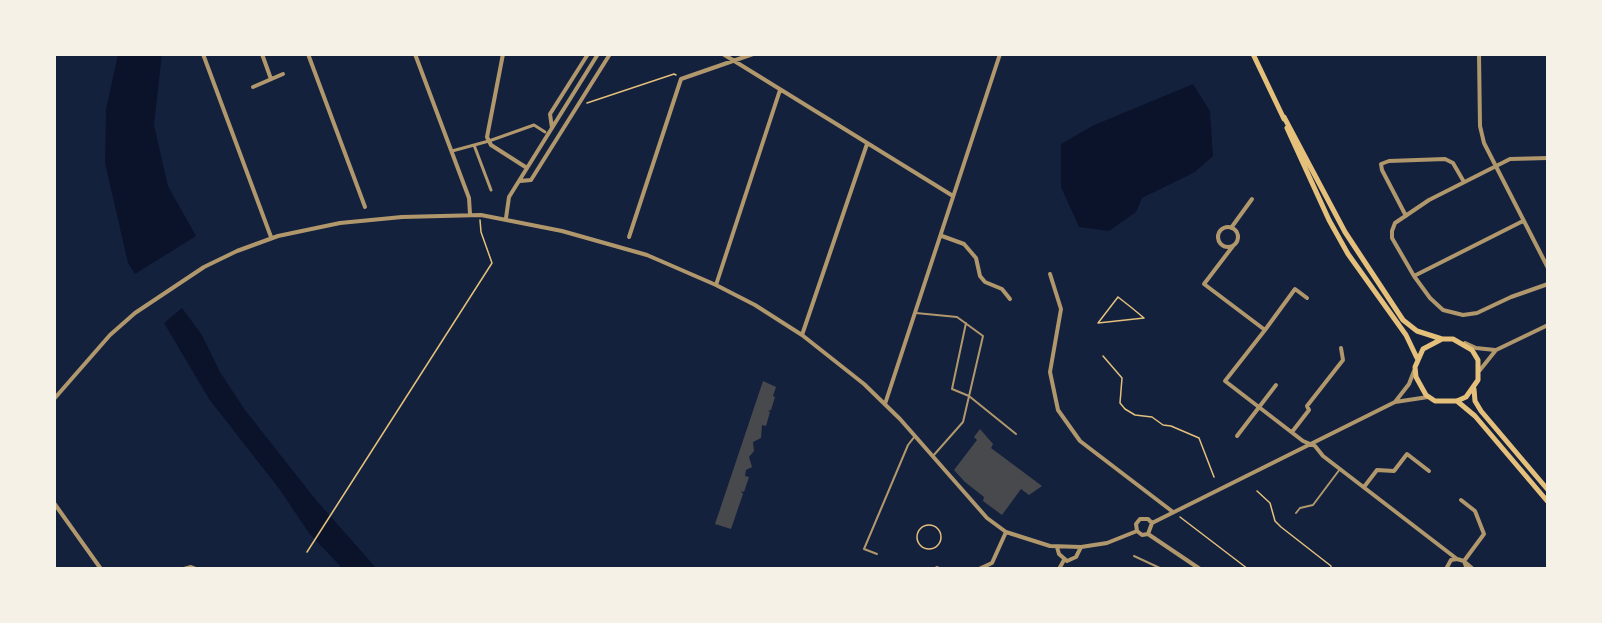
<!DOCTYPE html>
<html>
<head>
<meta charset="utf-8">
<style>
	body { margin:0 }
	#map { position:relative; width:1602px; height:623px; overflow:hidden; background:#14213d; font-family:"Roboto Condensed",sans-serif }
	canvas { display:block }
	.frame { position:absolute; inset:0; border:56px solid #f6f1e7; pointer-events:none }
</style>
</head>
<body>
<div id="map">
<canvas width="1602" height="623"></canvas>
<div class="frame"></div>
</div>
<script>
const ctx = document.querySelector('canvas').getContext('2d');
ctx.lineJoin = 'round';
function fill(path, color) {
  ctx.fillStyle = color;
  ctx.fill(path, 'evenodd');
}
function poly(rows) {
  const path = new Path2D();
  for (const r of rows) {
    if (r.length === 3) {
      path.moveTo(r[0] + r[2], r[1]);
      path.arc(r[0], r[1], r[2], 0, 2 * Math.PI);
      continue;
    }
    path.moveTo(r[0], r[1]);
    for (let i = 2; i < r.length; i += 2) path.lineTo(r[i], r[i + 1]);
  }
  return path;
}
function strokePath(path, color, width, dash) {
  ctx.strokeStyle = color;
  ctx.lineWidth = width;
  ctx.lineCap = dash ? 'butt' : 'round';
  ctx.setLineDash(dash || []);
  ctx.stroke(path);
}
fill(poly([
	[118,54,162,54,154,125,168,186,196,236,135,274,128,263,105,163,106,109],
	[1193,84,1210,111,1213,156,1195,172,1142,198,1136,212,1109,231,1079,227,1061,187,1061,144,1092,126],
	[182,308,202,335,220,372,245,410,316,500,377,569,343,569,309,533,280,490,209,399,164,323]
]), '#0b132b');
fill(poly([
	[763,381,776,387,773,396,775,397,771,410,768,411,770,412,766,426,762,425,761,438,753,442,754,451,749,457,752,467,746,470,745,476,749,477,744,492,741,491,743,494,731,529,715,524],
	[980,429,993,444,991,448,1042,486,1029,495,1021,489,1002,515,983,501,984,497,965,482,954,470,977,440,974,437]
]), '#48494c');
strokePath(poly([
	[587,103,674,74,676,75],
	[1118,297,1132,308,1144,318,1098,323,1118,297],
	[1103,356,1122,378,1120,403,1125,409,1135,415,1152,417,1163,425,1171,426,1199,438,1214,477],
	[1257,491,1270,503,1275,521,1281,527,1331,566,1331,569],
	[1180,517,1248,569],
	[929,537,12],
	[307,552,492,263,481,232,480,220]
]), '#e5c07b', 1.5);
strokePath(poly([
	[916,313,957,317,983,336,963,422,933,456],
	[966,323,952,389,969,396,1016,434],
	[1296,513,1300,508,1313,505,1340,469],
	[877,554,864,549,908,445,915,436],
	[1134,556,1162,569]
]), '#b1986c', 2);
strokePath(poly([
	[474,145,491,190],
	[452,151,489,141,534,125,545,132]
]), '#b1986c', 3);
strokePath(poly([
	[203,54,271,237],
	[262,54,271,79],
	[308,54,365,207],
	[415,54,469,198,470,214],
	[503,54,487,137,491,145,527,168],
	[723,54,953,196],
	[1302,54,1316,54],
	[1479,54,1480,126,1484,143,1548,268],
	[253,87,283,74],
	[552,128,550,114,588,54],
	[1548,158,1510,159,1429,200,1395,223,1392,231,1392,238,1414,276,1430,298,1443,310,1463,315,1477,313,1511,297,1548,284],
	[520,181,531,180,610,54],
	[1406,216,1382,170,1381,164,1389,161,1445,159,1453,163,1464,182],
	[506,218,509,197,598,54],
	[1228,237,10],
	[1231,228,1252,199],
	[942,236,964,244,976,258,980,276,985,282,1002,289,1010,299],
	[629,237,681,79,753,54],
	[1233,246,1204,284,1265,330,1225,381,1303,441,1315,446,1323,456,1457,559],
	[1050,274,1061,309,1050,372,1058,410,1080,441,1173,512],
	[1414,276,1523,221],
	[716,285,780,90],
	[1265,330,1295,289,1307,298],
	[802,335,867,144],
	[1465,343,1476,348,1495,350],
	[1480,370,1496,350,1548,325],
	[54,399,110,335,135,313,204,267,237,251,278,236,340,223,402,217,481,215,562,231,647,255,716,285,755,305,802,335,864,384,900,419,987,518,1006,532,1050,546,1081,547,1107,543,1137,531,1142,535,1148,534],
	[1395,402,1409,384,1414,371],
	[885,404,1000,54],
	[1292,432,1309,410,1307,406,1343,360,1341,348],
	[1237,436,1276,385],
	[1364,487,1377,470,1394,471,1407,454,1429,471],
	[1461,500,1475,511,1484,534,1464,561],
	[54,503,101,569],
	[1152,523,1395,402,1428,397],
	[1137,531,1136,524,1140,519,1148,519,1152,523],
	[1148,534,1200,569],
	[1148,534,1152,523],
	[1057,547,1059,554,1067,561,1076,557,1081,547],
	[1466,563,1473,569],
	[937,568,939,569],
	[184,569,191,567,196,569],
	[979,569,992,563,1006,532],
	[1059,569,1064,560],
	[1446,569,1451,560,1457,559,1464,561,1467,569]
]), '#b1986c', 4);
strokePath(poly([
	[1253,54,1284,119],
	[1284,117,1345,232,1403,320,1417,331,1442,339,1453,339,1472,350,1478,360,1478,380,1466,397,1457,401,1435,401,1426,395,1416,377,1415,367,1423,349,1442,339],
	[1287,128,1329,220,1348,254,1406,335,1417,358],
	[1474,389,1475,401,1481,411,1548,490],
	[1457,401,1475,416,1548,502]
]), '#e5c07b', 5);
</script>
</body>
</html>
